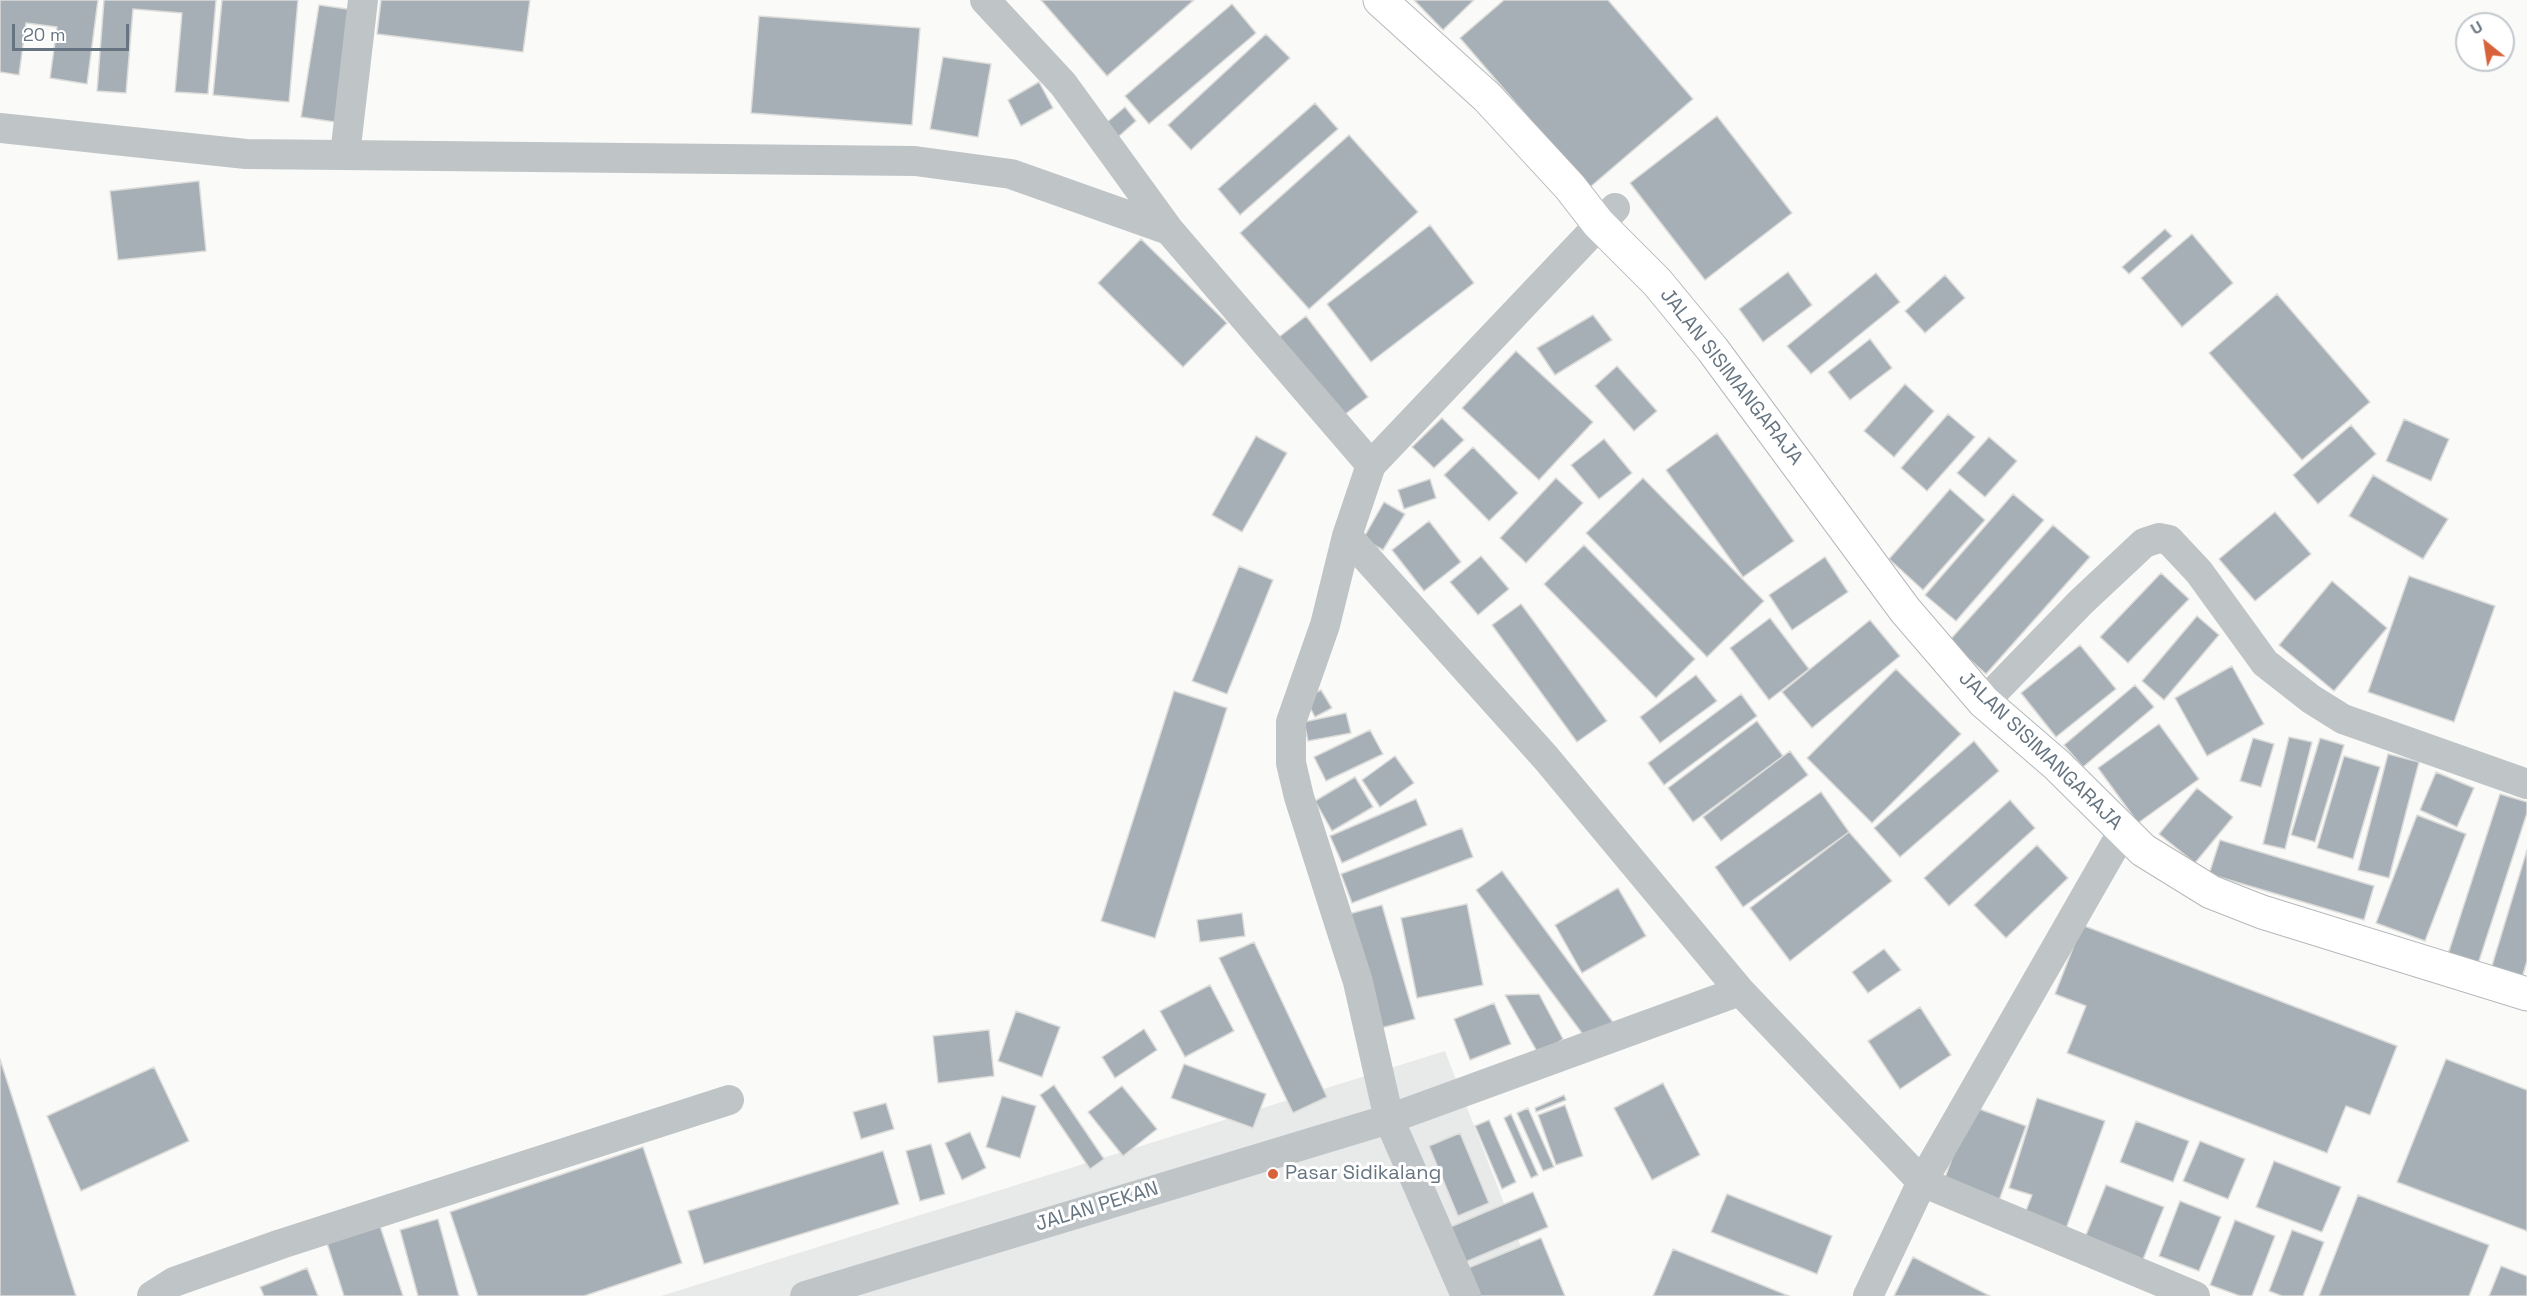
<!DOCTYPE html>
<html>
<head>
<meta charset="utf-8">
<style>
	body { margin:0 }
	#map { position:relative; width:2527px; height:1296px; overflow:hidden; background:#fafaf8; font-family:"Space Grotesk",sans-serif }
	canvas { display:block }
	.north { position:absolute; left:2455px; top:12px; width:60px; height:60px; box-sizing:border-box; background:#fff; border:2px solid #c2c8cd; border-radius:50%; rotate:330deg; font-size:16px; font-weight:700; line-height:24px; text-align:center; color:#667581 }
	.north::after { content:''; display:block; margin:auto; width:21px; height:27px; background:#d8623a; clip-path:polygon(50% 0,100% 100%,50% 72%,0 100%) }
	.scale { position:absolute; left:12px; top:24px; width:117px; height:27px; box-sizing:border-box; border:3px solid #667581; border-top:0; padding-left:8px; font-size:18px; line-height:21px; white-space:nowrap; color:#667581; -webkit-text-stroke:4px #fff; paint-order:stroke }
</style>
</head>
<body>
<div id="map">
<canvas width="2527" height="1296"></canvas>
<div class="north">U</div>
<div class="scale">20 m</div>
</div>
<script>
const ctx = document.querySelector('canvas').getContext('2d');
ctx.lineJoin = 'round';
function fill(path, color) {
  ctx.fillStyle = color;
  ctx.fill(path, 'evenodd');
}
function poly(rows) {
  const path = new Path2D();
  for (const r of rows) {
    path.moveTo(r[0], r[1]);
    for (let i = 2; i < r.length; i += 2) path.lineTo(r[i], r[i + 1]);
  }
  return path;
}
function strokePath(path, color, width, dash) {
  ctx.strokeStyle = color;
  ctx.lineWidth = width;
  ctx.lineCap = dash ? 'butt' : 'round';
  ctx.setLineDash(dash || []);
  ctx.stroke(path);
}
function label(font, color, halo, rows, align = 'center') {
  ctx.font = font + ' "Space Grotesk",sans-serif';
  ctx.lineWidth = 6;
  ctx.setLineDash([]);
  ctx.textBaseline = 'middle';
  ctx.strokeStyle = halo;
  ctx.fillStyle = color;
  for (const [text, x, y, turn = 0] of rows) {
    ctx.save();
    ctx.translate(x, y);
    ctx.rotate((+turn || 0) * Math.PI / 180);
    ctx.textAlign = isNaN(turn) ? turn : align;
    if (halo) ctx.strokeText(text, 0, 0);
    ctx.fillText(text, 0, 0);
    ctx.restore();
  }
}
fill(poly([
	[1445,1051,1540,1296,661,1296]
]), '#e8e9e9');
const building = poly([
	[0,0,98,0,87,84,50,78,57,27,26,23,19,75,0,72,0,0],
	[104,0,216,0,208,94,175,92,182,13,133,9,126,93,97,91,104,0],
	[222,0,298,0,289,102,213,95,222,0],
	[381,0,530,0,523,52,377,34,381,0],
	[1041,0,1194,0,1107,76,1041,0],
	[1414,0,1474,0,1443,30,1414,0],
	[1504,0,1608,0,1693,99,1589,188,1460,38,1504,0],
	[1232,4,1256,33,1149,124,1125,96,1232,4],
	[319,5,354,10,335,122,301,117,319,5],
	[759,16,920,28,912,125,751,113,759,16],
	[1266,34,1290,58,1191,150,1168,125,1266,34],
	[943,57,991,64,978,137,930,129,943,57],
	[1039,82,1053,108,1021,126,1008,100,1039,82],
	[1315,103,1338,129,1240,215,1218,189,1315,103],
	[1125,107,1136,121,1118,137,1106,123,1125,107],
	[1717,116,1792,213,1705,280,1630,183,1717,116],
	[1349,135,1418,212,1309,309,1240,233,1349,135],
	[199,181,206,251,118,260,110,191,199,181],
	[1430,225,1474,283,1371,362,1327,304,1430,225],
	[2165,229,2172,236,2129,274,2122,267,2165,229],
	[2192,234,2233,283,2182,327,2141,278,2192,234],
	[1141,239,1227,323,1183,367,1098,283,1141,239],
	[1788,272,1812,305,1763,342,1739,309,1788,272],
	[1876,273,1900,302,1811,374,1787,346,1876,273],
	[1945,275,1965,298,1925,333,1905,311,1945,275],
	[2277,294,2370,402,2302,460,2209,353,2277,294],
	[1593,315,1612,340,1555,375,1537,348,1593,315],
	[1306,316,1368,397,1340,418,1279,337,1306,316],
	[1870,339,1892,368,1850,400,1828,372,1870,339],
	[1516,351,1593,422,1539,480,1462,408,1516,351],
	[1617,366,1657,411,1634,431,1595,386,1617,366],
	[1905,384,1934,411,1894,457,1864,431,1905,384],
	[1948,414,1975,437,1927,491,1901,468,1948,414],
	[1442,418,1464,440,1434,468,1412,447,1442,418],
	[2404,419,2449,439,2431,481,2386,461,2404,419],
	[2351,425,2376,454,2318,504,2293,475,2351,425],
	[1717,433,1794,541,1743,577,1666,470,1717,433],
	[1256,436,1287,453,1242,532,1212,515,1256,436],
	[1989,437,2017,461,1985,497,1957,473,1989,437],
	[1604,439,1632,473,1599,499,1571,465,1604,439],
	[1473,447,1518,493,1489,521,1444,475,1473,447],
	[2373,475,2448,519,2423,559,2349,516,2373,475],
	[1556,478,1583,503,1526,563,1500,538,1556,478],
	[1643,478,1764,601,1707,657,1586,533,1643,478],
	[1430,479,1436,498,1404,509,1398,490,1430,479],
	[1950,489,1985,520,1923,590,1889,559,1950,489],
	[2013,494,2044,520,1956,621,1925,595,2013,494],
	[1384,502,1405,514,1383,550,1363,539,1384,502],
	[2275,512,2311,554,2255,601,2219,559,2275,512],
	[1429,521,1461,562,1424,591,1392,550,1429,521],
	[2053,525,2090,557,1986,674,1949,641,2053,525],
	[1584,545,1695,659,1656,698,1544,584,1584,545],
	[1481,556,1509,589,1478,615,1450,582,1481,556],
	[1825,557,1848,592,1792,630,1769,595,1825,557],
	[1239,566,1273,580,1227,694,1192,681,1239,566],
	[2161,573,2189,599,2128,663,2100,637,2161,573],
	[2409,576,2495,606,2454,722,2368,692,2409,576],
	[2332,581,2387,628,2334,691,2279,645,2332,581],
	[1521,604,1607,721,1577,742,1492,625,1521,604],
	[2197,616,2219,635,2164,700,2142,681,2197,616],
	[1770,618,1809,669,1769,700,1730,648,1770,618],
	[1870,620,1900,656,1812,728,1782,692,1870,620],
	[2080,645,2116,689,2056,737,2021,693,2080,645],
	[2232,666,2264,724,2207,756,2175,698,2232,666],
	[1896,669,1961,734,1872,823,1807,758,1896,669],
	[1696,675,1717,701,1660,743,1640,717,1696,675],
	[2135,685,2154,707,2083,767,2064,745,2135,685],
	[1321,690,1332,708,1315,717,1305,698,1321,690],
	[1174,691,1227,708,1155,938,1101,921,1174,691],
	[1741,694,1757,716,1664,785,1648,763,1741,694],
	[1346,713,1351,733,1308,741,1304,722,1346,713],
	[1757,721,1783,756,1693,822,1668,788,1757,721],
	[2159,724,2199,779,2138,823,2098,768,2159,724],
	[1370,730,1383,754,1326,781,1314,757,1370,730],
	[2289,737,2312,742,2285,849,2263,844,2289,737],
	[2253,738,2274,744,2261,787,2240,781,2253,738],
	[2320,738,2344,745,2315,842,2291,835,2320,738],
	[1974,741,1999,771,1900,857,1874,828,1974,741],
	[1790,751,1808,775,1721,841,1703,817,1790,751],
	[2388,754,2419,762,2389,878,2358,870,2388,754],
	[1395,756,1414,783,1380,807,1362,780,1395,756],
	[2344,756,2380,767,2353,859,2317,848,2344,756],
	[2436,772,2474,788,2457,827,2420,810,2436,772],
	[1355,777,1373,807,1332,831,1315,801,1355,777],
	[2197,788,2233,817,2195,863,2159,834,2197,788],
	[1821,792,1849,832,1743,907,1715,867,1821,792],
	[2500,794,2527,802,2527,813,2478,964,2448,954,2500,794],
	[1416,799,1427,825,1342,863,1330,836,1416,799],
	[2010,800,2035,828,1949,906,1924,878,2010,800],
	[2417,815,2466,834,2425,941,2376,923,2417,815],
	[1462,828,1473,857,1352,903,1341,874,1462,828],
	[1849,832,1892,881,1790,961,1750,908,1849,832],
	[2220,840,2374,886,2364,920,2209,874,2220,840],
	[2037,845,2068,878,2006,938,1974,905,2037,845],
	[2527,850,2527,961,2522,978,2491,969,2527,850],
	[1502,871,1615,1025,1590,1044,1476,890,1502,871],
	[1618,888,1646,936,1582,973,1555,925,1618,888],
	[1467,904,1483,985,1417,998,1401,918,1467,904],
	[1382,905,1415,1019,1381,1028,1349,914,1382,905],
	[1242,913,1245,936,1200,942,1197,920,1242,913],
	[2082,925,2397,1046,2370,1115,2346,1106,2327,1153,2067,1053,2086,1006,2055,994,2082,925],
	[1254,942,1327,1097,1293,1113,1219,958,1254,942],
	[1884,949,1901,970,1868,993,1852,972,1884,949],
	[1210,985,1234,1031,1185,1057,1160,1011,1210,985],
	[1539,994,1563,1039,1539,1055,1505,995,1539,994],
	[1494,1003,1511,1044,1470,1060,1454,1019,1494,1003],
	[1920,1007,1951,1055,1900,1089,1868,1041,1920,1007],
	[1016,1011,1060,1027,1042,1077,998,1061,1016,1011],
	[1144,1029,1157,1050,1115,1078,1102,1057,1144,1029],
	[989,1030,994,1076,938,1083,933,1036,989,1030],
	[0,1059,76,1296,0,1296,0,1059],
	[2446,1059,2527,1090,2527,1231,2397,1182,2446,1059],
	[1184,1064,1266,1094,1253,1128,1171,1098,1184,1064],
	[154,1067,189,1141,81,1191,47,1116,154,1067],
	[1663,1083,1700,1155,1652,1180,1614,1108,1663,1083],
	[1054,1085,1104,1159,1090,1169,1040,1095,1054,1085],
	[1122,1086,1157,1129,1123,1156,1088,1112,1122,1086],
	[1564,1095,1566,1100,1536,1112,1535,1108,1564,1095],
	[1002,1096,1036,1106,1020,1158,986,1147,1002,1096],
	[2037,1098,2105,1121,2063,1237,2022,1221,2032,1195,2009,1188,2037,1098],
	[886,1103,894,1129,861,1139,853,1112,886,1103],
	[1565,1105,1583,1156,1556,1165,1538,1115,1565,1105],
	[1971,1106,2026,1126,1997,1206,1942,1186,1971,1106],
	[1528,1108,1554,1167,1543,1171,1517,1113,1528,1108],
	[1511,1114,1538,1175,1531,1178,1504,1118,1511,1114],
	[1489,1120,1516,1182,1502,1189,1475,1126,1489,1120],
	[2136,1121,2189,1141,2173,1182,2120,1162,2136,1121],
	[970,1132,986,1168,962,1180,945,1143,970,1132],
	[1460,1133,1489,1203,1458,1216,1429,1146,1460,1133],
	[2200,1141,2245,1159,2228,1199,2183,1181,2200,1141],
	[931,1144,945,1194,920,1201,906,1151,931,1144],
	[643,1147,682,1263,584,1296,478,1296,450,1212,643,1147],
	[883,1151,899,1204,704,1264,688,1211,883,1151],
	[2274,1161,2341,1187,2322,1232,2256,1207,2274,1161],
	[2106,1185,2164,1207,2142,1262,2084,1240,2106,1185],
	[1533,1192,1548,1227,1463,1263,1448,1228,1533,1192],
	[1727,1194,1832,1236,1817,1274,1711,1232,1727,1194],
	[2358,1195,2489,1245,2469,1296,2319,1296,2358,1195],
	[2180,1201,2221,1217,2199,1271,2159,1256,2180,1201],
	[438,1219,459,1296,418,1296,400,1230,438,1219],
	[2235,1220,2275,1236,2252,1296,2240,1296,2210,1285,2235,1220],
	[380,1226,403,1296,344,1296,327,1243,380,1226],
	[2292,1230,2324,1242,2303,1296,2282,1296,2269,1291,2292,1230],
	[1541,1238,1565,1296,1480,1296,1468,1268,1541,1238],
	[1673,1249,1789,1296,1653,1296,1673,1249],
	[1913,1257,1990,1296,1894,1296,1913,1257],
	[2501,1266,2527,1276,2527,1296,2489,1296,2501,1266],
	[307,1268,318,1296,264,1296,260,1287,307,1268]
]);
fill(building, '#a6afb5');
strokePath(building, '#dcdcda', 1.5);
const trunk = poly([
	[1380,0,1487,97,1570,187,1598,223,1657,282,1713,350,1905,610,1984,702,2057,765,2143,850,2211,892,2262,912,2527,994]
]);
strokePath(trunk, '#b5b9bc', 35);
strokePath(poly([
	[985,0,1063,84,1169,230],
	[0,128,246,154,915,161,1011,174,1169,230,1371,465],
	[345,155,363,0],
	[1347,536,1546,758,1740,991,1922,1182,2195,1296],
	[1984,702,2081,602,2144,543,2159,538,2169,540,2199,572,2265,663,2311,699,2343,719,2527,784],
	[152,1296,174,1282,281,1244,729,1100],
	[805,1296,1389,1119,1740,991],
	[1466,1296,1389,1119,1358,982,1299,797,1291,763,1291,722,1325,625,1347,536,1371,465,1615,208],
	[1868,1296,1922,1182,2123,831]
]), '#bfc4c7', 30);
strokePath(trunk, '#fff', 33);
for (const [x, y, r, color] of [
	[1273,1174,6,"#d8623a"]
]) {
  const dot = new Path2D();
  dot.arc(x, y, r, 0, 2 * Math.PI);
  ctx.fillStyle = color;
  ctx.fill(dot);
  strokePath(dot, '#fff', 2);
}
label('20px', '#667581', '#fff', [
	["JALAN SISIMANGARAJA",1731,377,52],
	["JALAN SISIMANGARAJA",2040,751,44],
	["JALAN PEKAN",1097,1207,-17]
]);
label('20px', '#667581', '#fff', [
	["Pasar Sidikalang",1285,1174]
], 'left');
</script>
</body>
</html>
